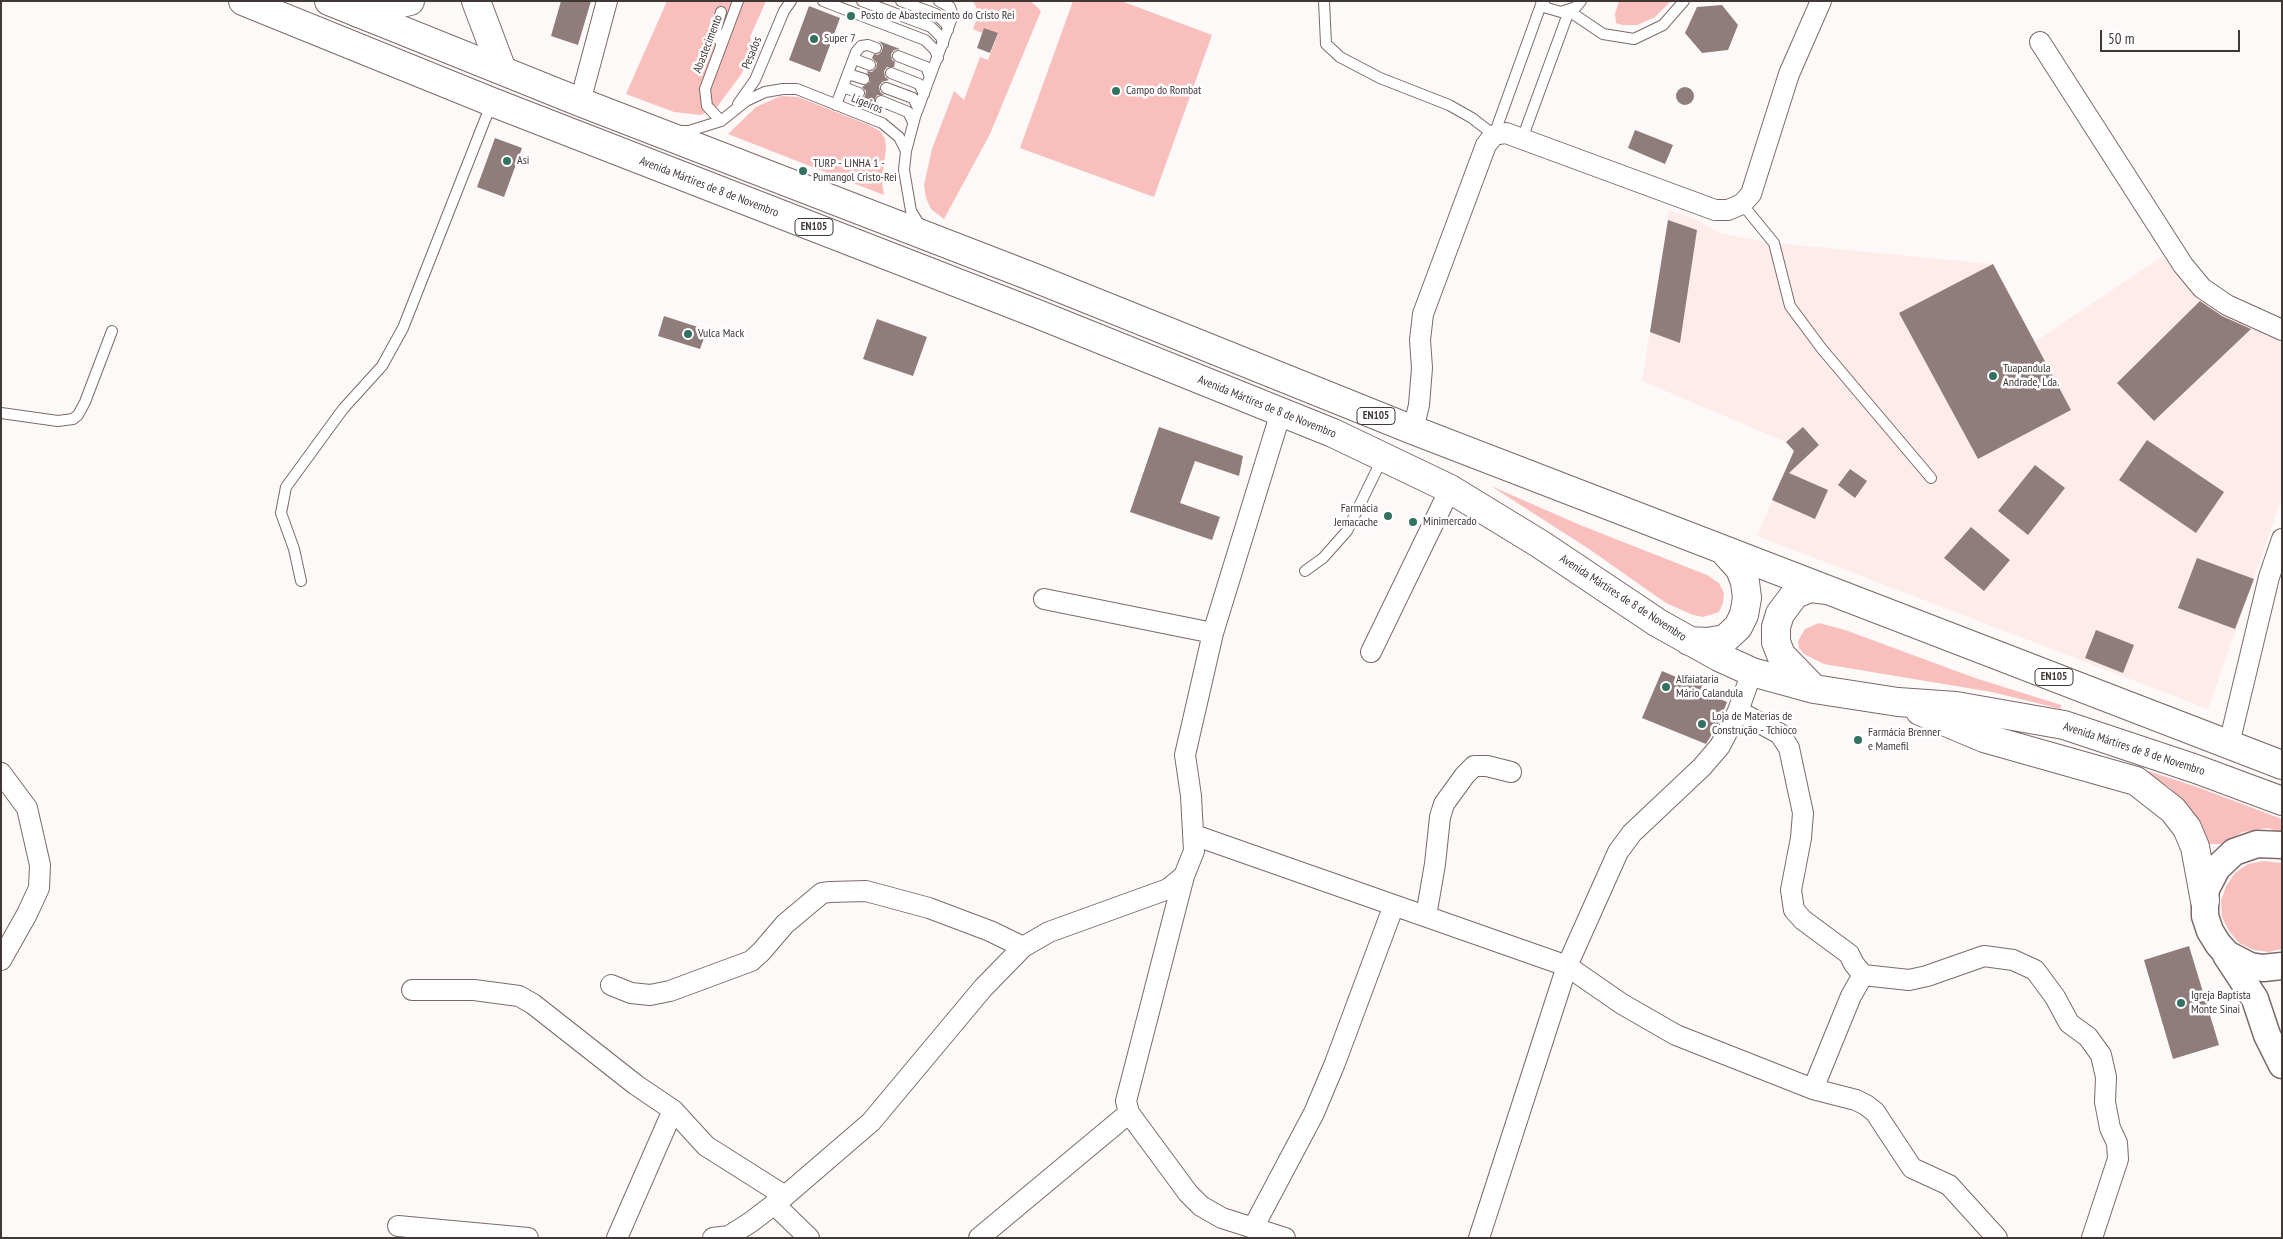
<!DOCTYPE html>
<html>
<head>
<meta charset="utf-8">
<style>
	body { margin:0 }
	#map { position:relative; width:2283px; height:1239px; overflow:hidden; background:#fdf9f8; font-family:"PT Sans Narrow",sans-serif }
	canvas { display:block }
	.frame { position:absolute; inset:0; border:2px solid #403837; pointer-events:none }
	.scale { position:absolute; left:2100px; top:30px; width:140px; height:22px; box-sizing:border-box; border:2px solid #403837; border-top:0; padding-left:6px; font-size:15px; line-height:18px; white-space:nowrap; color:#403837; -webkit-text-stroke:4px #fff; paint-order:stroke }
</style>
</head>
<body>
<div id="map">
<canvas width="2283" height="1239"></canvas>
<div class="frame"></div>
<div class="scale">50 m</div>
</div>
<script>
const ctx = document.querySelector('canvas').getContext('2d');
ctx.lineJoin = 'round';
function fill(path, color) {
  ctx.fillStyle = color;
  ctx.fill(path, 'evenodd');
}
function poly(rows) {
  const path = new Path2D();
  for (const r of rows) {
    if (r.length === 3) {
      path.moveTo(r[0] + r[2], r[1]);
      path.arc(r[0], r[1], r[2], 0, 2 * Math.PI);
      continue;
    }
    path.moveTo(r[0], r[1]);
    for (let i = 2; i < r.length; i += 2) path.lineTo(r[i], r[i + 1]);
  }
  return path;
}
function strokePath(path, color, width, dash) {
  ctx.strokeStyle = color;
  ctx.lineWidth = width;
  ctx.lineCap = dash ? 'butt' : 'round';
  ctx.setLineDash(dash || []);
  ctx.stroke(path);
}
function label(font, color, halo, rows, align = 'center') {
  ctx.font = font + ' "PT Sans Narrow",sans-serif';
  ctx.lineWidth = 5;
  ctx.setLineDash([]);
  ctx.textBaseline = 'middle';
  ctx.strokeStyle = halo;
  ctx.fillStyle = color;
  for (const [text, x, y, turn = 0] of rows) {
    ctx.save();
    ctx.translate(x, y);
    ctx.rotate((+turn || 0) * Math.PI / 180);
    ctx.textAlign = isNaN(turn) ? turn : align;
    if (halo) ctx.strokeText(text, 0, 0);
    ctx.fillText(text, 0, 0);
    ctx.restore();
  }
}
fill(poly([
	[1669,210,1697,220,1719,233,1774,243,1993,264,2035,342,2163,256,2200,301,2282,339,2282,497,2208,709,1757,536,1785,471,1802,460,1786,442,1642,381]
]), '#feeceb');
fill(poly([
	[667,1,766,1,750,37,754,51,740,76,717,107,701,115,674,112,626,94],
	[973,1,1031,1,1041,11,990,134,944,219,931,209,926,198,924,185,932,149,954,91,964,100,980,57,988,60,998,34,985,28,982,33,973,29,979,13],
	[1073,1,1121,1,1212,35,1154,197,1020,148],
	[1619,1,1671,1,1655,17,1637,25,1622,25,1616,23,1615,14],
	[781,96,798,97,869,125,880,131,885,139,886,148,882,181,884,195,728,134,756,107],
	[1491,486,1580,525,1707,575,1719,583,1724,593,1723,603,1719,612,1703,617,1693,615,1666,603,1589,549],
	[1819,623,1845,630,1975,678,2061,705,2061,709,1992,692,1824,664,1804,654,1799,648,1798,641,1805,629],
	[2039,741,2108,758,2197,787,2282,819,2282,832,2267,828,2243,832,2221,844,2209,844,2198,819,2169,787,2151,777],
	[2264,861,2282,863,2282,949,2268,952,2254,950,2239,943,2229,931,2222,917,2221,901,2226,886,2235,873,2248,864]
]), '#f9bfbd');
fill(poly([
	[561,1,591,1,578,45,551,36],
	[1722,5,1738,25,1728,50,1702,53,1685,33,1697,7],
	[809,6,840,18,820,72,789,60],
	[984,28,998,33,990,53,977,48],
	[879,41,900,49,894,50,891,54,892,60,895,62,894,67,887,67,884,71,885,77,889,80,882,82,879,86,880,92,884,95,877,95,875,99,875,105,879,107,856,99,861,100,865,96,866,91,862,87,870,82,867,71,872,72,876,68,877,63,872,58,874,54,878,55,882,51,883,46],
	[1685,96,9],
	[1635,130,1673,145,1665,164,1628,148],
	[495,138,522,148,504,197,477,187],
	[1668,220,1697,230,1680,343,1650,332],
	[1993,264,2071,410,1978,459,1899,313],
	[2200,301,2222,316,2251,329,2154,421,2117,383],
	[664,316,707,330,700,349,658,336],
	[877,319,927,337,913,376,863,359],
	[1159,427,1243,456,1239,476,1195,461,1180,503,1220,517,1212,540,1130,512],
	[1803,427,1819,445,1789,473,1828,490,1815,519,1772,500,1794,451,1786,442],
	[2147,440,2224,492,2196,533,2119,480],
	[2035,465,2065,488,2028,535,1998,511],
	[1850,469,1867,481,1855,498,1838,485],
	[1971,527,2010,560,1984,591,1944,558],
	[2197,558,2254,579,2235,629,2178,608],
	[2096,630,2134,645,2123,673,2085,658],
	[1662,671,1681,679,1683,673,1704,682,1700,690,1727,702,1719,722,1706,744,1642,718],
	[2189,946,2219,1045,2173,1059,2144,960]
]), '#8f7c7b');
const service = poly([
	[823,1,925,40,935,50,938,58],
	[862,1,931,27,941,37,943,44],
	[901,1,936,14,946,24,948,30],
	[1324,1,1326,44,1340,57,1380,78,1449,105,1472,118,1494,135,1542,2],
	[1541,1,1547,8,1561,12,1576,7,1581,1],
	[1569,11,1603,34,1634,39,1663,25,1684,1],
	[721,44,716,30,721,12],
	[898,56,926,67,930,77],
	[854,59,870,65],
	[891,73,919,84,924,94],
	[848,74,864,79],
	[843,87,859,93],
	[886,88,913,98,918,108],
	[881,101,908,112,913,122],
	[738,104,755,80,784,11,791,1],
	[836,105,856,52,861,46,868,45,876,48],
	[721,121,707,106,705,89,738,1],
	[677,131,689,131,721,121,746,101,765,92,783,89,797,89,882,123,899,137,906,151],
	[1522,139,1569,11],
	[1742,204,1774,243,1790,306,1822,349,1931,478],
	[922,229,911,211,904,170,906,151,915,117,953,15,950,7,939,1],
	[1,413,58,421,73,419,78,415,85,402,112,331],
	[1305,571,1323,558,1347,531,1383,457],
	[301,581,294,549,281,513,286,487,343,409,382,366,403,328,492,102]
]);
const minor = poly([
	[2040,42,2183,265,2202,288,2227,305,2282,330],
	[580,102,607,1],
	[1281,412,1213,633,1185,755,1191,796,1194,851,1184,876,1126,1101,1129,1113,1188,1193,1201,1206,1222,1218,1285,1238],
	[1413,430,1419,405,1422,368,1420,340,1423,314,1486,145,1494,135,1506,133,1715,210,1728,210,1742,204,1751,194,1789,74,1821,1],
	[1044,599,1213,633],
	[1371,652,1450,489],
	[1738,711,1780,734,1789,748,1803,813,1801,838,1791,890,1794,910,1803,920,1849,954,1854,964,1863,975,1909,980,1927,976,1984,956,2013,960,2035,970,2055,997,2069,1023,2088,1037,2101,1055,2106,1077,2105,1102,2110,1128,2117,1143,2118,1159,2092,1238],
	[2229,744,2269,577,2282,539],
	[1,773,27,808,40,865,39,888,27,914,1,960],
	[1194,835,1567,966,1622,1004,1676,1035,1813,1089,1856,1100,1866,1105,1875,1112,1912,1168,1949,1185,1997,1238],
	[1426,916,1435,864,1440,817,1444,804,1465,775,1474,766,1487,766,1511,772],
	[611,985,631,993,650,995,670,991,751,961,761,952,785,924,822,893,830,892,866,891,929,908,990,931,1023,947],
	[412,990,474,990,519,996,533,1004,636,1085,673,1110,706,1146,785,1196],
	[1813,1089,1851,996,1863,975],
	[774,1204,809,1238],
	[398,1226,528,1238],
	[1253,1228,1314,1113,1335,1063,1394,905],
	[617,1238,673,1110],
	[713,1238,729,1236,751,1222,785,1196,871,1122,983,988,1023,947,1049,932,1168,889,1184,876],
	[979,1238,1129,1113],
	[1479,1238,1567,966,1618,852,1632,833,1702,767,1720,746,1738,711,1752,672]
]);
const tertiary = poly([
	[2282,845,2257,844,2234,852,2217,868,2206,889,2205,901,2205,916,2210,931,2218,944,2227,954,2250,966,2263,968,2282,966],
	[2226,955,2255,999,2267,1035,2282,1065]
]);
const secondary = poly([
	[476,1,502,70],
	[358,13,410,1]
]);
const primary = poly([
	[243,1,492,102,1035,313,1333,433,1450,489,1540,544,1658,623,1719,657,1752,672,1814,689,1898,702,1956,706,2064,725,2196,769,2282,801],
	[329,1,580,102,1030,276,1413,430,2282,765],
	[1689,641,1707,642,1725,639,1738,627,1744,615,1747,598,1745,582,1740,569,1724,551],
	[1813,688,1781,655,1776,642,1776,627,1780,614,1795,594,1810,588,1827,590],
	[1920,711,1984,738,2136,781,2173,810,2187,828,2195,847,2205,901]
]);
strokePath(service, '#7c6a69', 12);
strokePath(minor, '#7c6a69', 22);
strokePath(tertiary, '#7c6a69', 29);
strokePath(secondary, '#7c6a69', 30);
strokePath(primary, '#7c6a69', 30);
strokePath(service, '#fff', 10);
strokePath(minor, '#fff', 20);
strokePath(tertiary, '#fff', 26);
strokePath(secondary, '#fff', 28);
strokePath(primary, '#fff', 28);
for (const [x, y, r, color] of [
	[851,16,5,"#327260"],
	[814,39,5,"#327260"],
	[1116,91,5,"#327260"],
	[507,161,5,"#327260"],
	[803,171,5,"#327260"],
	[688,334,5,"#327260"],
	[1993,376,5,"#327260"],
	[1388,516,5,"#327260"],
	[1413,522,5,"#327260"],
	[1666,687,5,"#327260"],
	[1702,724,5,"#327260"],
	[1858,740,5,"#327260"],
	[2181,1003,5,"#327260"]
]) {
  const dot = new Path2D();
  dot.arc(x, y, r, 0, 2 * Math.PI);
  ctx.fillStyle = color;
  ctx.fill(dot);
  strokePath(dot, '#fff', 2);
}
for (const [x, y, w] of [
	[814,227,38],
	[1376,416,38],
	[2054,677,38]
]) {
  const box = new Path2D();
  box.roundRect(x - w / 2, y - 8.5, w, 17, 4);
  ctx.fillStyle = '#fff';
  ctx.fill(box);
  strokePath(box, '#403837', 1);
}
label('bold 11px', '#403837', null, [
	["EN105",814,227],
	["EN105",1376,416],
	["EN105",2054,677]
]);
label('12px', '#403837', '#fff', [
	["Posto de Abastecimento do Cristo Rei",861,16],
	["Super 7",824,39],
	["Campo do Rombat",1126,91],
	["Asi",517,161],
	["TURP - LINHA 1 -",813,164],
	["Pumangol Cristo-Rei",813,178],
	["Vulca Mack",698,334],
	["Tuapandula",2003,369],
	["Andrade, Lda.",2003,383],
	["Farmácia",1378,509,"right"],
	["Jemacache",1378,523,"right"],
	["Minimercado",1423,522],
	["Alfaiataria",1676,680],
	["Mário Calandula",1676,694],
	["Loja de Materias de",1712,717],
	["Construção - Tchioco",1712,731],
	["Farmácia Brenner",1868,733],
	["e Mamefil",1868,747],
	["Igreja Baptista",2191,996],
	["Monte Sinai",2191,1010]
], 'left');
label('12px', '#403837', '#fff', [
	["Abastecimento",708,44,-69],
	["Pesados",752,53,-68],
	["Ligeiros",867,104,22],
	["Avenida Mártires de 8 de Novembro",709,187,21],
	["Avenida Mártires de 8 de Novembro",1267,407,22],
	["Avenida Mártires de 8 de Novembro",1623,598,33],
	["Avenida Mártires de 8 de Novembro",2134,749,18]
]);
</script>
</body>
</html>
